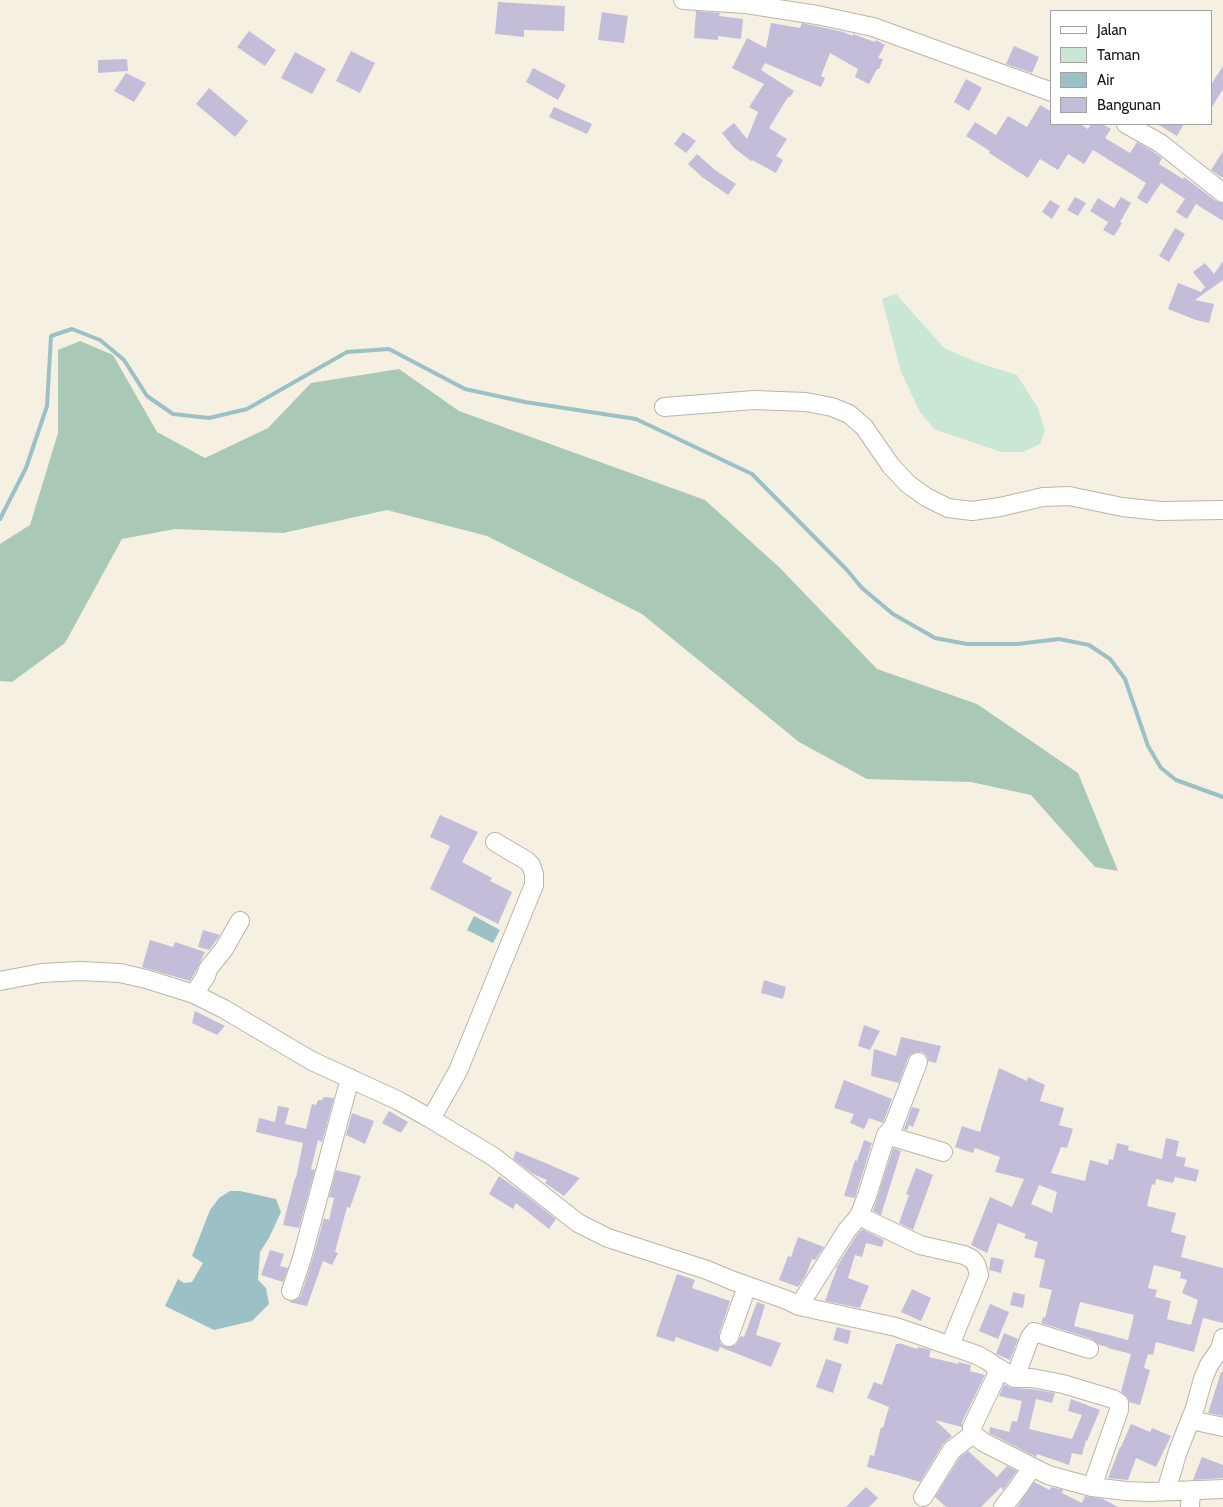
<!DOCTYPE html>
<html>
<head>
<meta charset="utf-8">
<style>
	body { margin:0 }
	#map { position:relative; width:1223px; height:1507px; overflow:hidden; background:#f5f0e2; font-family:Cabin,sans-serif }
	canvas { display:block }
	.legend { position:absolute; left:1050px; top:10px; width:162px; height:115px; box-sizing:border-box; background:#fff; border:1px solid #a3a2a0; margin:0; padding:6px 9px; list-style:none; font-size:15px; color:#191712 }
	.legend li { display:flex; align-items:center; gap:10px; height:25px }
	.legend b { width:25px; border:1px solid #a3a2a0 }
</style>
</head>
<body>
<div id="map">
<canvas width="1223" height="1507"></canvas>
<ul class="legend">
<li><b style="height:6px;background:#fff"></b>Jalan</li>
<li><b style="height:14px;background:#cae6d5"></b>Taman</li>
<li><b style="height:14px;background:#9bc1c7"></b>Air</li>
<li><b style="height:14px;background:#c4bdda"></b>Bangunan</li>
</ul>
</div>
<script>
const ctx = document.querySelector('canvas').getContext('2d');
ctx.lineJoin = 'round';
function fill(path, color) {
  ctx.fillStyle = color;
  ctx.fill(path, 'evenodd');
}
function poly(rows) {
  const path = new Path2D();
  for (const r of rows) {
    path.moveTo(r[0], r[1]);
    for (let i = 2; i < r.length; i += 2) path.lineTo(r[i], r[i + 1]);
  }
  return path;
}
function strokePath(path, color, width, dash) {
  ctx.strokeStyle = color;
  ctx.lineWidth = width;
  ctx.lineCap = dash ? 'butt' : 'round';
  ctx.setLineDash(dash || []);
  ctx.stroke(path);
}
fill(poly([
	[896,294,944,348,979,363,1017,375,1038,408,1045,431,1040,444,1023,452,1001,452,934,429,920,412,901,372,882,299]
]), '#cae6d5');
fill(poly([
	[80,341,113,355,157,432,205,458,268,428,311,383,399,369,459,411,705,500,780,568,877,669,977,704,1078,773,1118,871,1095,867,1031,795,971,782,867,779,799,742,642,614,487,536,387,510,283,533,175,529,122,539,65,643,12,682,0,681,0,544,30,525,58,433,58,350]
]), '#aac8b6');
fill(poly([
	[474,916,500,930,493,943,467,930],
	[230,1191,240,1191,276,1199,281,1212,269,1238,260,1252,258,1280,266,1288,269,1304,252,1321,214,1330,165,1306,178,1279,184,1283,192,1282,203,1263,192,1256,210,1210,219,1198]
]), '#9bc1c7');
strokePath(poly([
	[0,519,26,468,47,406,51,336,72,329,100,340,124,360,147,396,173,414,209,418,247,409,347,352,389,349,465,389,525,402,636,419,752,474,847,570,862,588,893,614,935,638,967,644,1017,644,1059,639,1089,645,1110,659,1125,679,1148,746,1161,768,1176,780,1223,797]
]), '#9bc1c7', 4);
fill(poly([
	[498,2,565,6,564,31,524,30,524,37,495,34],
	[696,11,720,13,719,16,743,19,741,39,718,36,718,40,694,38],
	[602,12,628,16,624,43,598,40],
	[771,23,800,28,802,23,825,28,843,32,853,36,853,34,875,42,876,40,885,45,878,58,883,59,879,69,877,69,869,84,855,77,858,69,830,53,821,76,825,78,821,87,765,63,761,70,794,91,790,97,788,97,769,128,787,139,776,156,783,160,776,173,752,160,751,161,734,148,722,133,734,123,747,139,758,112,749,107,764,84,732,68,747,38,766,48],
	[249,31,276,50,265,66,237,47],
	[1014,46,1039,57,1032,73,1006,64],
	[351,51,375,63,360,93,336,81],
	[295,52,326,69,312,94,281,78],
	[127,59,128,71,98,73,98,60],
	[1223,66,1223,89,1212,107,1212,83],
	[533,68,566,85,558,100,526,82],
	[126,73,146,83,134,102,114,91],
	[966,79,982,88,969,111,954,102],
	[209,88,248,121,235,137,196,104],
	[1040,105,1052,112,1052,124,1080,124,1088,129,1091,124,1102,124,1111,129,1105,138,1130,153,1137,142,1154,152,1162,158,1159,164,1183,179,1184,177,1216,201,1223,203,1223,221,1196,204,1187,219,1176,212,1185,199,1161,183,1147,204,1137,198,1146,183,1093,150,1084,164,1068,154,1058,170,1040,159,1028,178,989,153,990,151,966,136,975,122,996,135,1008,116,1027,127],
	[554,107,592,124,587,134,549,117],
	[1157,124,1184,124,1177,136],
	[683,132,696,141,686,153,674,144],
	[1223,151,1223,178,1211,170],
	[697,154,715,170,736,184,728,195,702,177,688,164],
	[1075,197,1086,203,1078,216,1067,210],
	[1121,197,1131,203,1120,222,1122,223,1114,236,1103,230,1108,222,1090,211,1098,198,1114,208],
	[1050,200,1060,206,1052,219,1042,212],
	[1175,228,1185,234,1169,262,1159,256],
	[1223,261,1223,280,1195,300,1214,304,1209,323,1196,320,1168,309,1178,283,1201,292,1205,287,1193,272,1205,263,1214,274],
	[440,815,478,832,462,862,492,878,490,881,512,892,498,924,430,889,450,846,430,837],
	[203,930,220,935,209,950,198,947],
	[150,940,173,947,175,942,205,952,196,971,190,981,142,967],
	[764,980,786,987,783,999,761,993],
	[195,1011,225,1026,217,1035,192,1023],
	[864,1025,880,1031,870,1050,858,1046],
	[901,1037,941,1046,936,1063,928,1061,927,1056,922,1052,916,1052,911,1054,908,1058,899,1083,871,1076,874,1049,896,1056],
	[999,1068,1027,1081,1028,1077,1045,1085,1040,1101,1064,1108,1059,1125,1073,1129,1067,1148,1061,1147,1051,1173,1085,1181,1090,1160,1108,1165,1109,1159,1113,1160,1117,1143,1129,1146,1128,1150,1162,1159,1166,1138,1179,1141,1176,1156,1186,1158,1184,1166,1199,1170,1196,1182,1175,1177,1173,1183,1156,1179,1155,1185,1152,1184,1147,1206,1176,1213,1171,1232,1186,1236,1181,1257,1223,1268,1223,1323,1203,1318,1194,1352,1156,1342,1153,1355,1148,1354,1144,1368,1150,1370,1140,1405,1129,1402,1128,1398,1121,1392,1131,1354,1108,1348,1108,1347,1099,1345,1092,1339,1041,1323,1043,1317,1045,1318,1052,1290,1039,1287,1045,1260,1034,1257,1038,1242,1024,1238,1026,1234,998,1223,987,1253,971,1245,990,1197,1012,1207,1024,1179,995,1172,1000,1157,975,1148,973,1153,955,1147,962,1126,980,1132],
	[1039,1185,1057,1192,1052,1213,1031,1204],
	[1154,1265,1181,1272,1180,1278,1187,1280,1182,1293,1198,1300,1191,1325,1167,1319,1171,1301,1155,1297,1157,1290,1148,1288],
	[1080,1302,1134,1315,1128,1340,1074,1326],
	[844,1080,892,1099,883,1123,869,1118,864,1129,850,1123,854,1114,834,1108],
	[324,1097,334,1098,322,1142,318,1140,311,1169,315,1170,299,1228,283,1225,295,1178,296,1178,303,1143,256,1132,259,1118,275,1122,278,1106,289,1108,285,1124,306,1129,312,1104,316,1105,318,1100,322,1100],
	[912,1107,920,1109,913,1127,909,1125,907,1130,904,1129],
	[389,1111,408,1122,401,1133,382,1123],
	[352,1113,374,1121,365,1144,346,1135],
	[864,1140,872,1143,855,1198,844,1196,855,1160,857,1161],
	[893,1148,901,1151,881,1215,873,1211],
	[516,1151,543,1162,580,1178,564,1196,545,1183,547,1180,533,1174,513,1159],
	[916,1168,933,1175,913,1230,899,1223,909,1195,906,1194],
	[336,1170,361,1176,350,1208,347,1207,335,1252,338,1253,332,1265,323,1261,307,1306,289,1302,298,1299,301,1295,312,1261,324,1218,329,1220,334,1198,329,1197],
	[499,1176,520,1191,556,1219,549,1229,516,1203,513,1209,489,1194],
	[862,1229,884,1240,882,1247,866,1243,862,1257,855,1255,848,1278,869,1286,860,1308,825,1301,837,1268,836,1268,856,1236],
	[798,1237,824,1247,815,1260,812,1259,806,1275,798,1287,779,1280,788,1256,791,1257],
	[270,1250,284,1254,280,1266,288,1268,283,1282,261,1275],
	[991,1257,1004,1260,1001,1273,989,1270],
	[677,1274,695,1280,692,1288,730,1301,719,1334,719,1338,721,1344,726,1347,730,1347,736,1345,741,1336,744,1337,757,1302,765,1305,756,1335,781,1343,771,1367,720,1347,718,1352,676,1337,674,1342,656,1336],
	[912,1289,931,1298,921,1321,901,1312],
	[1013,1292,1025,1295,1023,1308,1010,1305],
	[990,1304,1009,1312,998,1339,979,1331],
	[837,1327,851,1331,848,1344,833,1340],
	[1004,1333,1018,1339,1010,1360,996,1354],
	[899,1343,917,1349,918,1347,931,1350,929,1357,958,1364,958,1362,971,1365,970,1371,985,1375,962,1422,962,1427,935,1420,952,1436,943,1444,920,1482,901,1476,867,1467,870,1455,874,1456,881,1427,883,1428,889,1407,867,1398,874,1382,882,1385,896,1344,899,1344],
	[826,1359,842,1364,833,1393,816,1387],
	[1221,1372,1223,1372,1223,1416,1208,1413],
	[1004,1384,1012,1388,1031,1389,1055,1393,1052,1403,1036,1399,1029,1429,1072,1439,1082,1415,1068,1411,1071,1399,1100,1410,1087,1441,1086,1440,1082,1455,1072,1453,1069,1465,1037,1454,1036,1457,989,1433,990,1427,1009,1432,1012,1421,1017,1422,1022,1401,999,1396],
	[1131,1424,1150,1432,1152,1428,1171,1436,1156,1467,1136,1458,1128,1480,1108,1478,1120,1447,1121,1447],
	[968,1451,997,1477,1007,1466,1017,1471,1003,1490,1001,1487,981,1507,946,1507,935,1497,960,1457],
	[1202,1457,1223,1465,1223,1478,1193,1480],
	[1034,1482,1050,1490,1051,1487,1063,1490,1062,1493,1082,1503,1085,1496,1103,1499,1118,1507,1017,1507],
	[866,1487,878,1498,869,1507,846,1507]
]), '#c4bdda');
const minor = poly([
	[683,0,746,4,817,15,873,27,1052,92],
	[1126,124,1160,143,1223,193],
	[664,407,754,400,806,402,832,407,849,414,864,427,891,466,908,484,926,497,948,508,972,511,1000,507,1043,497,1069,496,1122,507,1160,511,1223,510],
	[0,981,42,973,80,971,120,973,146,979,194,994,224,1009,312,1061,399,1101,431,1119,494,1157,578,1223,608,1238,707,1270,731,1280,787,1300,799,1306,896,1327,977,1355,988,1361,995,1366,997,1373,995,1379,972,1427,973,1434,983,1442,1048,1475,1092,1487,1126,1491,1150,1492,1223,1489],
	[194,994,206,976,208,969,224,949,240,921],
	[431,1119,458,1071,534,885,534,874,531,865,527,861,495,842],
	[886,1135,943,1152],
	[859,1216,920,1245,964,1255,972,1259,976,1264,979,1275,950,1345],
	[291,1291,302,1258,350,1078],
	[799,1306,847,1230,859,1216,867,1196,886,1135,893,1127,918,1062],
	[729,1337,747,1286],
	[995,1366,1015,1378,1032,1378,1063,1384,1113,1399,1119,1403,1119,1410,1092,1487],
	[1015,1378,1030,1337,1034,1332,1089,1349],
	[1191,1420,1223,1427],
	[1166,1491,1178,1451,1195,1408,1203,1379,1209,1365,1220,1349,1223,1338],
	[923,1497,952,1450,973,1434],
	[1003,1507,1018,1488,1032,1467],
	[1190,1507,1191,1490]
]);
strokePath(minor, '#bab5a8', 20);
strokePath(minor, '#fff', 18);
</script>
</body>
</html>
